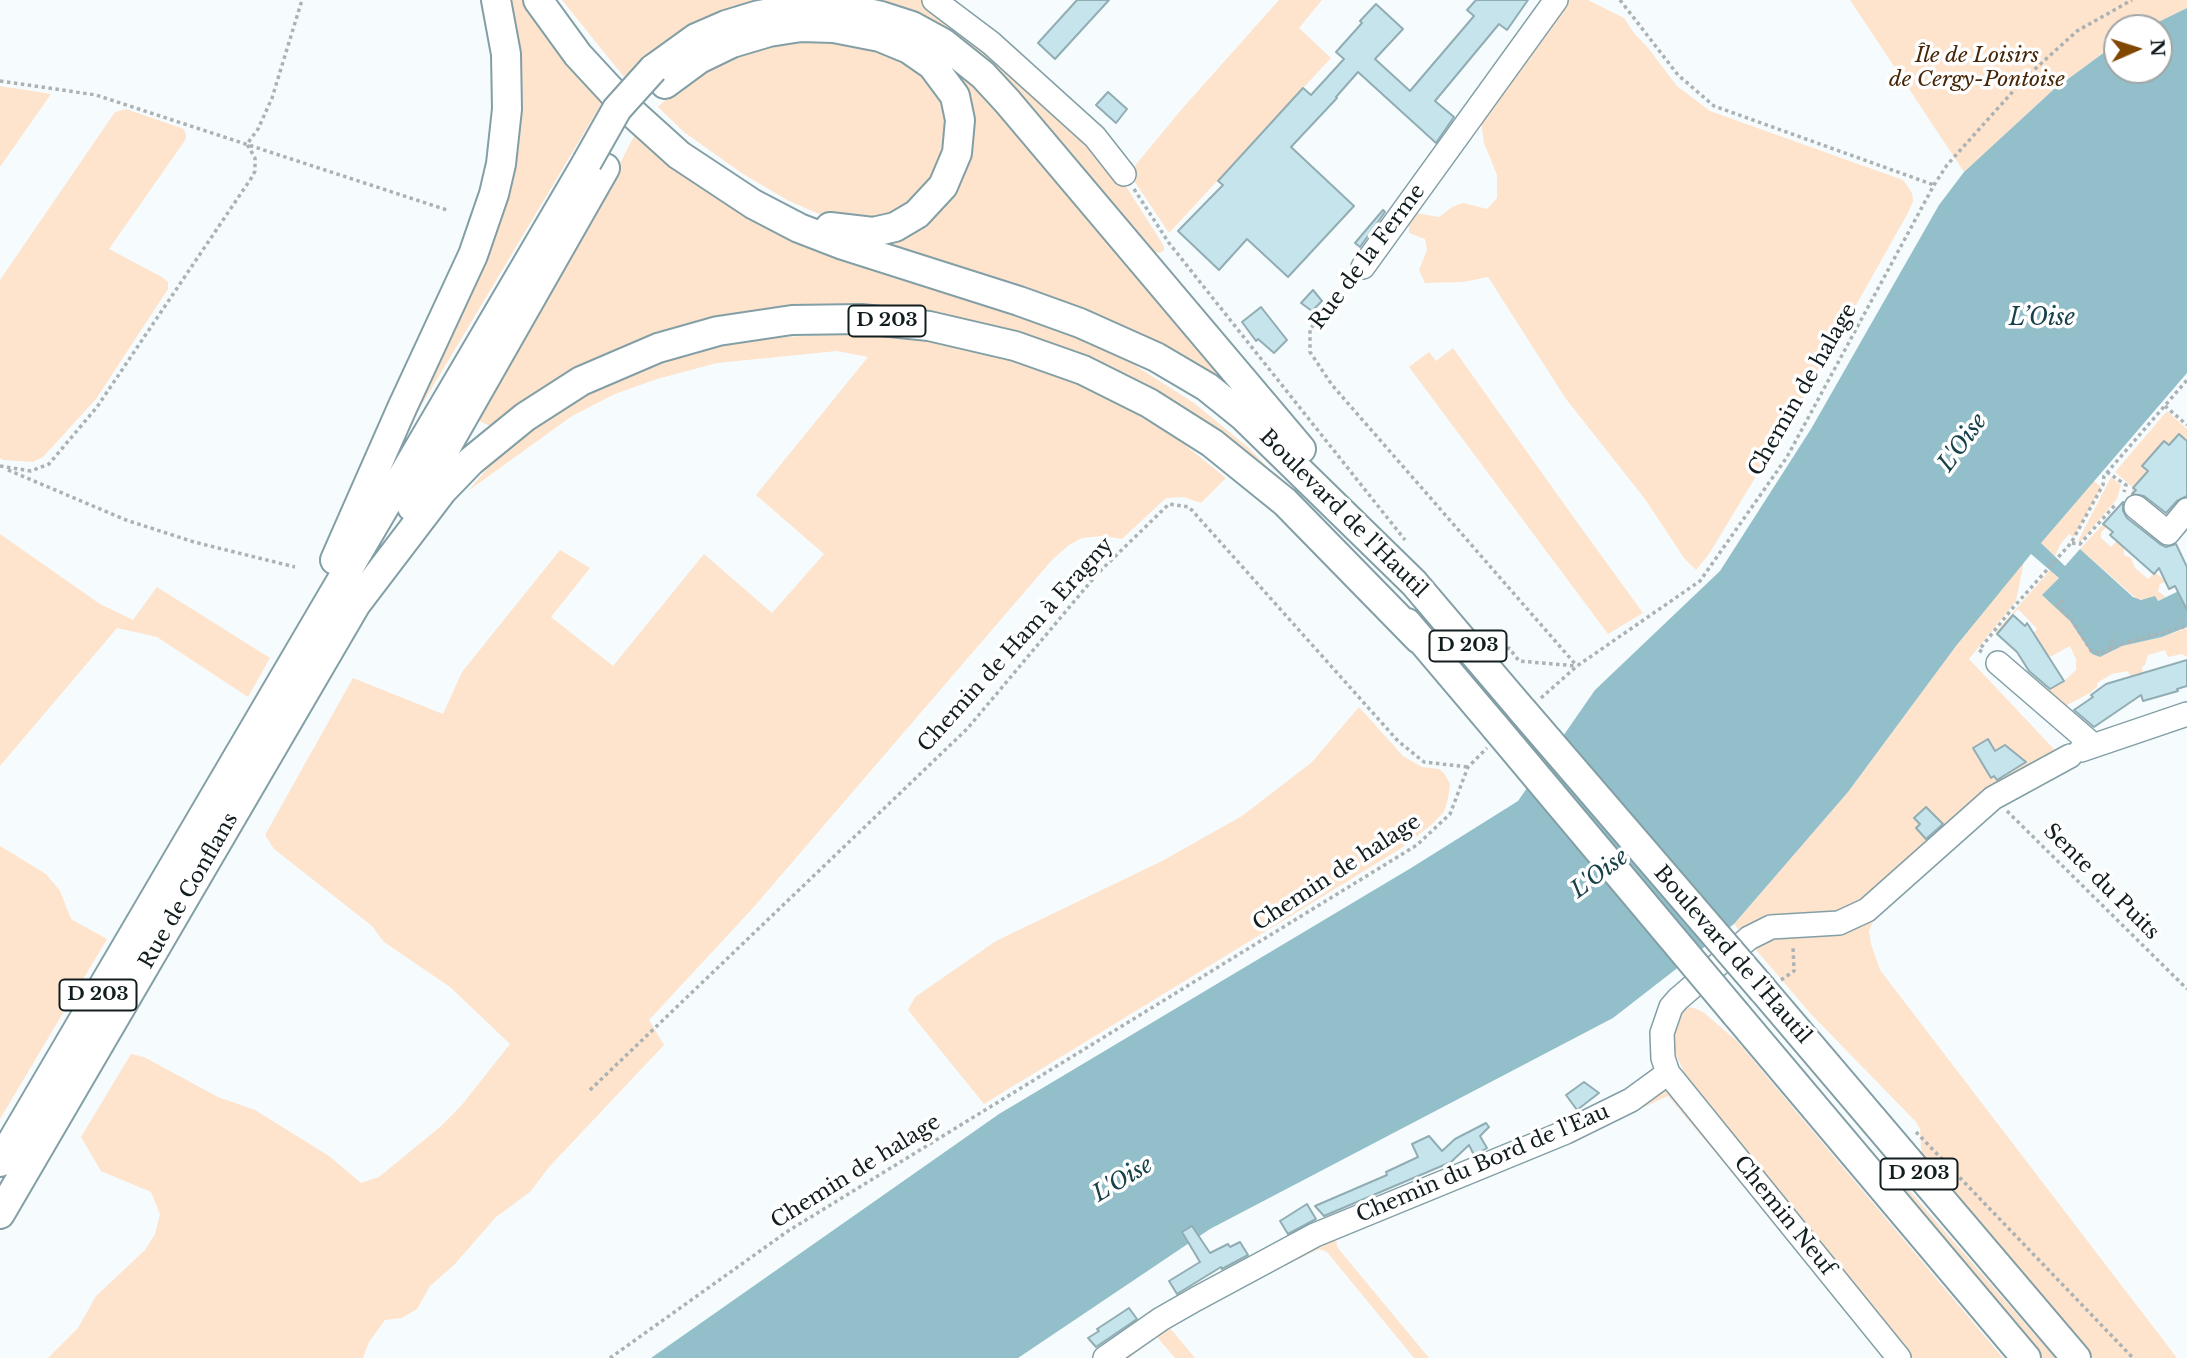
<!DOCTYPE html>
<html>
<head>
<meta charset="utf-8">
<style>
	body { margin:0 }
	#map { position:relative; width:2187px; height:1358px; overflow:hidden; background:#f6fcfe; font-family:"Libre Baskerville",serif }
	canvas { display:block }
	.north { position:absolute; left:2103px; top:14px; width:70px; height:70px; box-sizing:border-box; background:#fff; border:2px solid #a0a5a5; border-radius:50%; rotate:87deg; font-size:19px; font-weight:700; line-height:28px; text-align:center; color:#121d1f }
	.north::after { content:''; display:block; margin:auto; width:24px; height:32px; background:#814600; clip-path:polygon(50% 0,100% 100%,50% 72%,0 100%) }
</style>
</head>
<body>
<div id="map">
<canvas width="2187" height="1358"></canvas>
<div class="north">N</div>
</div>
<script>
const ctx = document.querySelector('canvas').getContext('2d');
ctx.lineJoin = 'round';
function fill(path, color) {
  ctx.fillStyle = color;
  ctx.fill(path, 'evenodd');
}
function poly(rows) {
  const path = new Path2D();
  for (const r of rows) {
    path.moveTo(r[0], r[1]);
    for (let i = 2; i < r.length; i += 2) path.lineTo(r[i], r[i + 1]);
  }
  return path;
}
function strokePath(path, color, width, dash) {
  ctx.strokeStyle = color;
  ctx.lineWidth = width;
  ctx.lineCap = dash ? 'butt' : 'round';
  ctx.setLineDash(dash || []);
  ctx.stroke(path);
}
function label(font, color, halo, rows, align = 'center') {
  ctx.font = font + ' "Libre Baskerville",serif';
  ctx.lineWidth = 7;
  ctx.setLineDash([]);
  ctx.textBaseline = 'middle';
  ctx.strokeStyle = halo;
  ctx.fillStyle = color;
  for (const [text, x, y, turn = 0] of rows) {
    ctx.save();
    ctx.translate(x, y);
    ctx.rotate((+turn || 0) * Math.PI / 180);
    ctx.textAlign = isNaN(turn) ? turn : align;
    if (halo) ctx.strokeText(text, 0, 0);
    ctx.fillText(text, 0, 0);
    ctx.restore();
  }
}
fill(poly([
	[504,0,524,0,603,101,408,428,490,241],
	[562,0,778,0,650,54,624,77],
	[855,0,923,0,941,12,1038,95,1120,177,1164,246,1164,250,1160,253,1151,251,1027,100,983,56,961,39,930,21],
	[1279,0,1322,0,1299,28,1331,58,1169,233,1129,173,1181,110],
	[1565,0,1588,0,1624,18,1634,33,1648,48,1677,86,1710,111,1903,180,1912,193,1913,201,1909,211,1810,387,1709,554,1696,570,1684,558,1645,499,1566,399,1488,277,1463,282,1425,283,1419,270,1427,250,1425,239,1409,233,1409,221,1416,213,1439,217,1452,207,1463,203,1487,209,1497,198,1497,175,1484,143,1481,122],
	[1850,0,2187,0,2187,8,2146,28,2117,28,2117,43,2053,90,1964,172],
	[792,37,886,48,937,84,949,116,941,173,897,215,840,222,819,214,787,200,740,172,684,132,658,107,675,90,727,56],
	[940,61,975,80,1251,404,890,246,890,238,958,180],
	[0,86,51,94,0,167],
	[126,109,184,129,186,135,186,139,109,249,162,277,168,282,168,289,96,399,43,457,33,462,3,460,0,458,0,280,115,112],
	[635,134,664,157,1122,357,1194,403,1250,449,1278,478,1276,481,1184,413,867,307,564,378,490,426,477,420,599,204],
	[832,334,937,340,1015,359,1078,382,1120,400,1142,418,1175,437,1226,478,1201,503,1184,497,1166,498,1122,539,1102,536,1082,538,1069,545,1052,560,752,909,649,1020,664,1045,549,1167,530,1192,496,1217,454,1265,430,1286,417,1309,402,1318,385,1320,369,1342,363,1358,48,1358,78,1328,96,1296,145,1250,155,1234,160,1214,151,1192,101,1171,81,1137,131,1054,144,1057,218,1097,255,1110,329,1156,361,1183,379,1177,440,1127,461,1106,510,1044,450,987,384,942,372,926,274,849,265,835,353,678,443,714,462,672,560,550,590,568,551,617,613,666,704,554,772,613,824,554,756,495,868,357,837,351,717,363,657,379,615,394,572,416,468,491,503,450,542,421,575,401,643,368,678,356,755,339],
	[1453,348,1574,518,1643,613,1608,634,1409,367,1429,352,1436,361],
	[2167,411,2187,429,2187,441,2179,434,2169,445,2164,441,2143,466,2148,471,2133,488,2144,498,2139,504,2130,496,2133,488,2115,472],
	[2111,477,2121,485,2117,499,2080,542,2078,541],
	[2094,481,2101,487,2074,537,2069,534,2060,545,2055,556,2041,543],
	[2103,524,2106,527,2101,533,2101,538,2111,547,2117,541,2124,547,2124,555,2131,558,2135,568,2148,579,2155,572,2164,580,2165,582,2160,584,2158,591,2166,597,2157,601,2137,599,2080,549],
	[0,534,100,604,133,620,157,587,270,658,248,697,157,637,117,628,0,766],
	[2024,561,2016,601,1969,659,2069,765,2021,788,1875,917,1869,931,1871,944,1880,970,2177,1358,2093,1358,1922,1161,1920,1129,1916,1122,1810,1013,1734,924,1848,792,1956,646],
	[2050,570,2059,578,2042,595,2062,612,2100,657,2122,646,2162,637,2187,628,2187,657,2182,654,2168,657,2165,650,2148,655,2145,665,2142,667,2143,673,2130,676,2128,671,2112,674,2097,683,2097,687,2090,693,2067,705,2071,712,2045,693,2064,681,2076,670,2076,659,2070,646,2050,657,2033,634,2037,629,2018,609,1997,634,1995,633],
	[1359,707,1403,756,1422,767,1439,769,1444,773,1450,784,1448,799,1444,812,1431,825,1400,849,984,1104,908,1010,915,997,996,941,1162,861,1242,816,1312,762],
	[0,846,46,874,60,891,71,919,107,939,0,1119],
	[1687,1007,1694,1008,1703,1012,1737,1041,2003,1358,1911,1358,1855,1296,1690,1085,1672,1046,1671,1028,1682,1010],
	[1661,1089,1668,1089,1885,1356,1668,1096,1603,1126,1336,1239,1337,1247,1429,1358,1414,1358,1327,1252,1319,1249,1211,1302,1170,1328,1195,1358,1175,1358,1157,1337,1129,1358,1114,1358,1211,1294],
	[1901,1181,2055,1358,2043,1358,1898,1185]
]), '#fee3cd');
fill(poly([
	[2187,8,2187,373,2041,543,2065,566,2080,549,2133,597,2141,600,2155,596,2158,601,2187,587,2187,627,2162,637,2122,646,2100,657,2092,654,2070,621,2042,595,2059,578,2031,554,1956,646,1848,792,1734,924,1613,1018,1210,1229,1018,1358,651,1358,999,1114,1411,868,1518,801,1595,690,1720,571,1811,429,1939,205,1964,172,2053,90,2117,43,2117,70,2159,70,2159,28,2146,28]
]), '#92bfc9');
const building = poly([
	[1077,0,1109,0,1055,59,1038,43,1077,0],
	[1476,0,1528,0,1507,30,1499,24,1435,101,1454,117,1436,143,1358,72,1336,97,1337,98,1291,147,1354,206,1288,277,1247,239,1219,270,1178,231,1223,185,1218,181,1303,88,1311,95,1344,59,1336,52,1362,23,1360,21,1376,4,1403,29,1375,59,1410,91,1474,16,1467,10,1476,0],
	[1108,92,1127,109,1116,123,1096,105,1108,92],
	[1383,210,1385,212,1360,247,1355,243,1383,210],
	[1313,290,1322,301,1312,311,1301,303,1313,290],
	[1261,307,1287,340,1274,353,1258,339,1256,341,1242,322,1261,307],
	[2179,434,2187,441,2187,496,2177,501,2166,513,2144,496,2132,494,2136,490,2133,488,2148,471,2142,466,2164,441,2169,445,2179,434],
	[2123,502,2123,511,2127,518,2160,544,2166,547,2176,544,2187,567,2187,610,2175,586,2169,589,2159,568,2154,574,2110,535,2113,532,2103,524,2123,502],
	[2013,615,2025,626,2027,623,2064,681,2050,689,2029,671,2017,652,1997,634,2013,615],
	[2187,660,2187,686,2177,689,2178,691,2143,701,2141,695,2094,727,2074,710,2093,697,2091,695,2106,684,2187,660],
	[1988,739,1995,751,2005,745,2026,762,1997,780,1994,776,1991,778,1973,748,1988,739],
	[1926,807,1943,824,1926,839,1916,828,1920,824,1914,818,1926,807],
	[1584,1082,1599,1093,1577,1110,1566,1095,1584,1082],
	[1486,1123,1489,1127,1480,1136,1487,1148,1480,1152,1474,1155,1469,1145,1451,1162,1324,1216,1315,1206,1387,1175,1386,1172,1418,1157,1412,1144,1429,1136,1442,1151,1455,1139,1486,1123],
	[1307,1204,1316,1219,1288,1234,1280,1221,1307,1204],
	[1192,1226,1210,1253,1228,1244,1230,1247,1240,1242,1248,1255,1222,1269,1221,1267,1177,1294,1169,1281,1200,1262,1182,1232,1192,1226],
	[1129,1308,1137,1319,1096,1347,1088,1338,1099,1331,1097,1329,1129,1308]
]);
fill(building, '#c6e4eb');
strokePath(building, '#91adb4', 2);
const minor = poly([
	[934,0,991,43,1095,137,1124,174],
	[1363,267,1556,0],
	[2136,507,2168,533,2187,510],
	[1998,663,2093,745],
	[2081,750,2187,714],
	[1105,1358,1161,1319,1196,1299,1315,1235,1566,1132,1631,1100,1668,1073],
	[1899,1358,1668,1073,1663,1058,1662,1033,1671,1007,1678,999,1749,938,1771,927,1839,923,1867,910,1993,798,2070,756]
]);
const major = poly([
	[538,0,578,55,628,109,679,155,753,204,799,228,843,245,1019,301,1080,323,1156,357,1207,387,1243,416,1414,583,1522,710],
	[653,69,696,38,726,25,759,15,810,6,846,8,881,16,912,26,943,43,983,75,1007,101,1301,449],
	[665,84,699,59,732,43,769,32,801,27,834,28,880,37,909,49,932,65,955,96,960,120,957,153,943,186,917,214,895,227,873,232,830,227],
	[412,507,605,168],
	[335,560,402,408,473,255,494,194,501,164,507,109,506,54,496,0],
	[356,604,442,491,471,461,525,417,581,381,658,348,718,331,792,320,861,319,929,326,1015,346,1083,370,1149,403,1212,443,1285,502,1419,639],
	[1407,623,1496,728],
	[1763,990,2076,1358],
	[1736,1014,2026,1358],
	[0,1162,587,162],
	[0,1214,366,587]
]);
strokePath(minor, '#839fa6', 26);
strokePath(major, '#839fa6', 32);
strokePath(poly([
	[1620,0,1678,75,1714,106,1934,185],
	[0,81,96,95,447,210],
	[1134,189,1169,243,1405,540],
	[1350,282,1310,329,1310,352,1332,385,1577,666],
	[2165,406,2187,425],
	[0,466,31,471,49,464,97,407,252,177,255,171,255,158,247,144,258,129,272,98,302,0],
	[8,470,126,520,194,542,295,567],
	[2107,472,2126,485,2124,492],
	[2072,543,2080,544,2116,504],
	[2063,600,2057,605,2072,620,2092,652,2100,654,2124,643,2183,627,2181,620],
	[2110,649,2114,635],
	[1982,652,1979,650,2011,610,2071,543,2103,485,2104,476,2187,380],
	[1501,653,1509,648,1519,661,1577,666],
	[1541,698,1577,666,1700,581,1787,457,1934,185,1947,165,2025,78,2077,31,2132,0],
	[2007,811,2187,989],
	[1781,980,1794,971,1793,945],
	[590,1090,967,729,1098,573,1169,504,1189,507,1398,741,1424,762,1468,767],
	[1916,1132,2133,1358],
	[610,1358,788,1231,1417,845,1450,814,1468,767,1487,748]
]), '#abb2b4', 3.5, [3.5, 3.5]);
strokePath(minor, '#fff', 23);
strokePath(major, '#fff', 28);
const majorBridge = poly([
	[587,162,617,109,653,69],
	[1522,710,1763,990],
	[1496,728,1736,1014]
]);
strokePath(majorBridge, '#839fa6', 32, []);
strokePath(majorBridge, '#fff', 28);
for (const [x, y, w] of [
	[887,321,77],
	[1468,646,77],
	[98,995,77],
	[1919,1174,77]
]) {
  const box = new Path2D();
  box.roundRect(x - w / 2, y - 15.5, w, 31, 5);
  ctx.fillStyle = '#fff';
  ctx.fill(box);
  strokePath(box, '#121d1f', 2);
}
label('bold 19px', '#121d1f', null, [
	["D 203",887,321],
	["D 203",1468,646],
	["D 203",98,995],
	["D 203",1919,1174]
]);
label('italic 21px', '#462607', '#fff', [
	["Île de Loisirs",1977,56],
	["de Cergy-Pontoise",1977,80]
]);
label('21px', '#121d1f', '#fff', [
	["Rue de la Ferme",1368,257,-53],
	["Chemin de halage",1803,390,-60],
	["Boulevard de l'Hautil",1343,514,45],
	["Chemin de Ham à Eragny",1016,645,-48],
	["Chemin de halage",1337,873,-33],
	["Sente du Puits",2101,882,45],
	["Rue de Conflans",189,891,-60],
	["Boulevard de l'Hautil",1732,955,49],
	["Chemin du Bord de l'Eau",1483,1164,-23],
	["Chemin de halage",856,1172,-32],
	["Chemin Neuf",1784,1216,51]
]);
label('italic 23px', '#18414a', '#fff', [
	["L’Oise",2042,319],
	["L'Oise",1963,443,-54],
	["L'Oise",1600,874,-37],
	["L'Oise",1123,1180,-31]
]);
</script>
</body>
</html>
